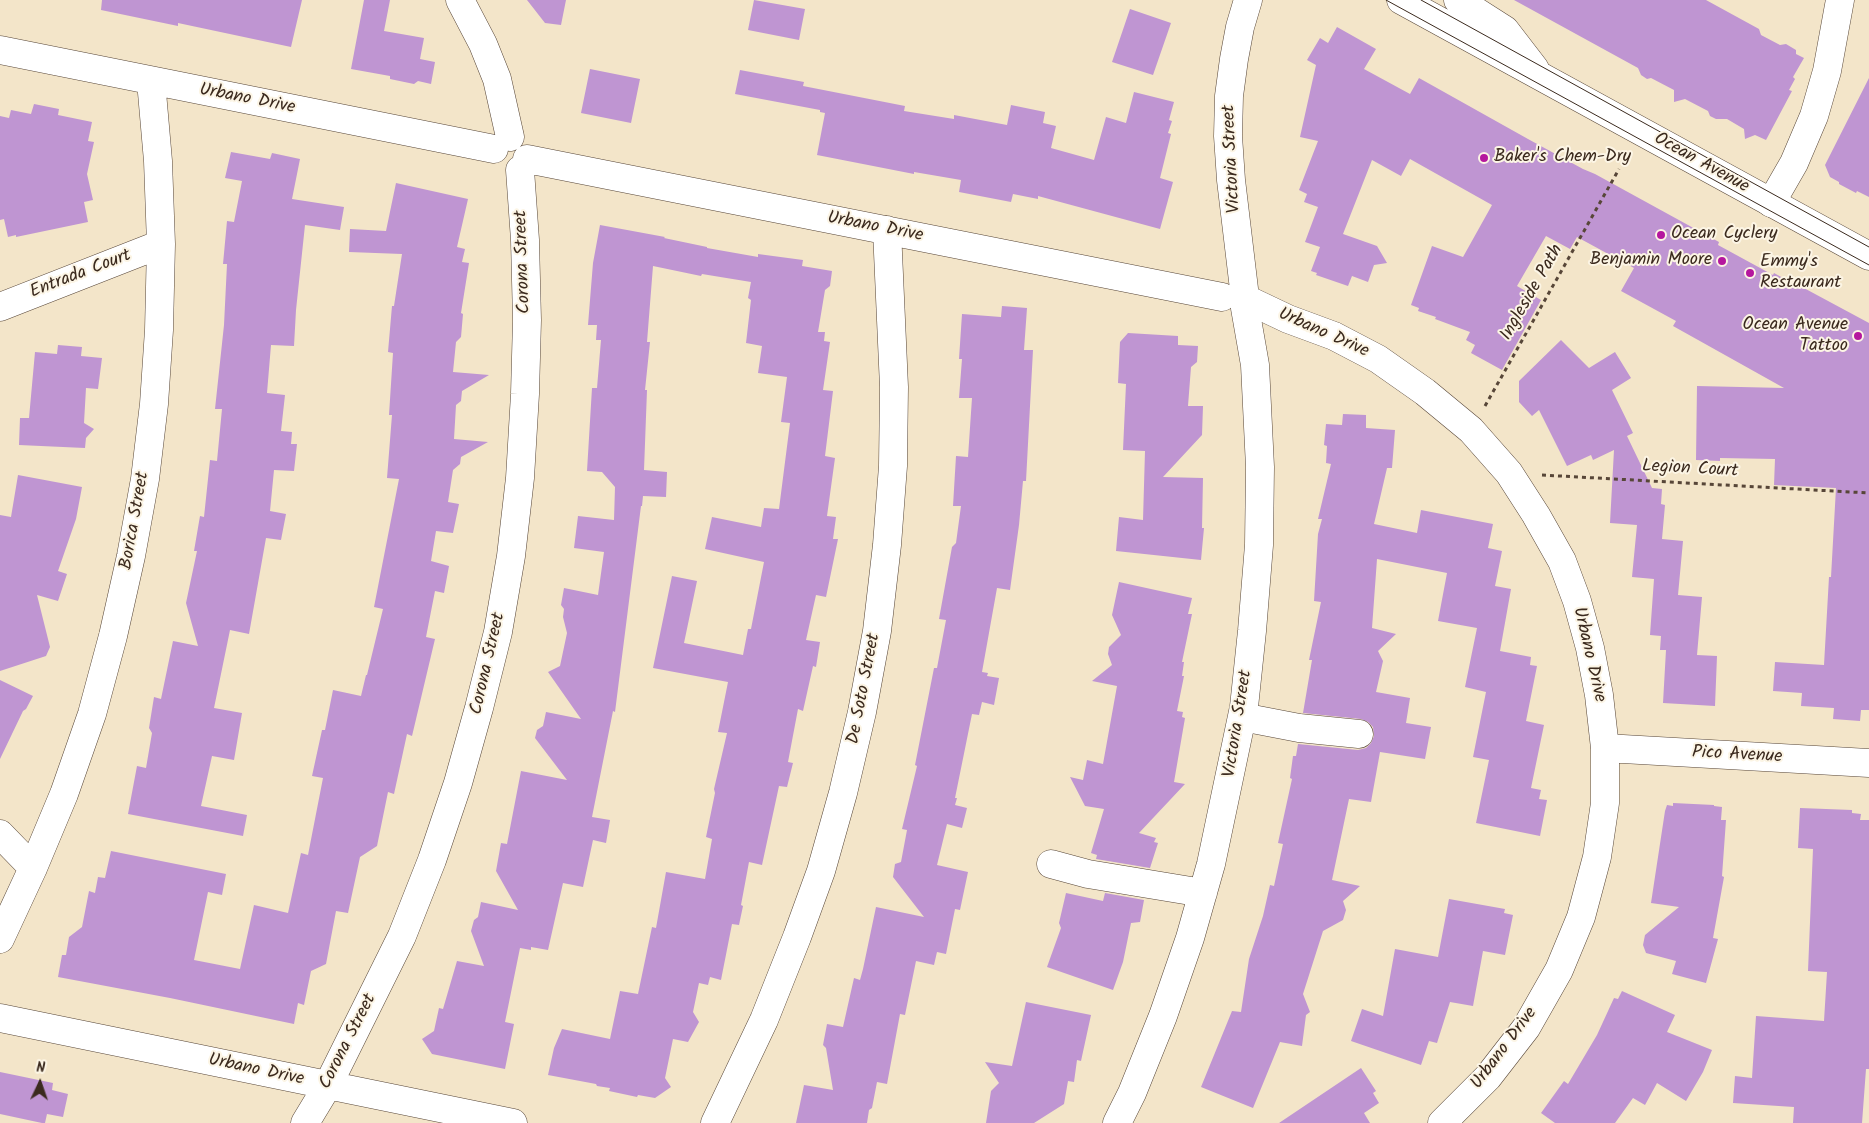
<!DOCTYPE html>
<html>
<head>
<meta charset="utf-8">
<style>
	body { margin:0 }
	#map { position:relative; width:1869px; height:1123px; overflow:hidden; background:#f3e5c9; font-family:Kalam,sans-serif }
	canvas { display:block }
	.north { position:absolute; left:15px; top:1058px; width:50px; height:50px; -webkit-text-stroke:4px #fcf5e5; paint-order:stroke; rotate:3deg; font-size:14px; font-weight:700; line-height:20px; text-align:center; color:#3b2a1e }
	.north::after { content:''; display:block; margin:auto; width:18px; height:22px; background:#3b2a1e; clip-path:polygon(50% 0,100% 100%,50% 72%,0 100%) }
</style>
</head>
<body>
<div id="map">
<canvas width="1869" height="1123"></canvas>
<div class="north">N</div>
</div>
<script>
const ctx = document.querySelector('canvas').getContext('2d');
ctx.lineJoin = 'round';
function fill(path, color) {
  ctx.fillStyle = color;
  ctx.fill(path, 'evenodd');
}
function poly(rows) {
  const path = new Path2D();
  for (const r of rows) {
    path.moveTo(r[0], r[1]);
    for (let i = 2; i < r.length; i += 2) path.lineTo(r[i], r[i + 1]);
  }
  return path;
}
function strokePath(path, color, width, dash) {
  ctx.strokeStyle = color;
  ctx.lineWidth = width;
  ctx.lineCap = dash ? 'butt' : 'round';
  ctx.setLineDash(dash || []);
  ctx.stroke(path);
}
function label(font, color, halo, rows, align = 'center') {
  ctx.font = font + ' Kalam,sans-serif';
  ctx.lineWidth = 4;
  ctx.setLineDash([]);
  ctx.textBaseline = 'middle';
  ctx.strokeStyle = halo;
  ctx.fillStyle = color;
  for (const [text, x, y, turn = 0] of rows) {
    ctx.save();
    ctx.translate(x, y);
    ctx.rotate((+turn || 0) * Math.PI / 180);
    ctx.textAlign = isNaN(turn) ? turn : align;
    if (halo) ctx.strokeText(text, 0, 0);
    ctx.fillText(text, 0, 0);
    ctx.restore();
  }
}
fill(poly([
	[102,0,302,0,291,47,178,23,178,26,101,10],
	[364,0,390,0,384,31,424,38,420,59,435,62,431,84,418,81,414,84,390,79,390,76,351,69],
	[527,0,566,0,561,25,545,23],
	[754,0,805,9,799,40,748,30],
	[1514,0,1706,0,1759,29,1761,35,1780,45,1786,44,1796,50,1796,54,1804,58,1793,77,1795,79,1789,90,1792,91,1766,140,1755,135,1745,139,1744,129,1727,119,1716,119,1710,116,1708,111,1685,99,1674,102,1674,90,1651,78,1647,79,1641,75,1638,68],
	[1130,9,1171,23,1153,75,1112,62],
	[1337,27,1376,49,1364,69,1410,94,1419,78,1528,139,1583,169,1595,174,1719,242,1718,245,1773,275,1774,273,1801,288,1802,287,1869,323,1869,710,1861,710,1860,721,1833,719,1834,708,1801,706,1802,693,1773,691,1775,662,1824,665,1829,577,1831,577,1836,488,1774,485,1775,459,1720,458,1720,461,1696,460,1697,386,1784,388,1673,326,1676,321,1621,291,1634,268,1577,237,1570,249,1546,236,1517,286,1541,300,1502,370,1471,353,1475,345,1466,340,1470,332,1435,319,1436,317,1418,311,1419,308,1411,305,1432,246,1463,257,1492,205,1410,159,1401,176,1372,160,1343,234,1377,246,1387,263,1374,265,1368,282,1352,276,1348,286,1316,275,1317,273,1311,271,1320,247,1305,242,1318,207,1304,202,1307,194,1299,190,1318,141,1300,137,1316,65,1307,60,1320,38,1328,43],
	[590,69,640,79,631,123,581,113],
	[740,70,804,82,803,86,905,106,904,111,954,119,954,115,1007,125,1011,105,1045,112,1043,123,1056,126,1051,148,1094,160,1106,117,1126,123,1134,92,1174,102,1169,120,1172,121,1168,133,1171,134,1160,178,1173,182,1160,229,1038,196,1038,199,1013,194,1011,202,959,192,961,180,914,172,914,174,817,155,825,113,820,112,820,110,735,94],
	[1869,78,1869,197,1857,191,1856,193,1839,184,1839,182,1830,177,1825,165],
	[34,104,59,109,58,115,92,122,88,141,94,142,87,174,93,200,84,202,88,222,16,237,16,235,8,237,4,219,0,220,0,116,9,118,11,110,31,114],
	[231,152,270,159,272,153,300,159,292,199,344,207,340,230,305,225,296,310,294,346,271,345,267,393,285,395,281,431,292,432,291,444,297,444,294,471,274,470,270,511,286,514,281,540,266,538,249,634,230,630,214,708,242,713,234,760,212,756,201,806,247,815,243,836,128,814,137,766,146,768,152,733,149,728,154,697,161,699,173,641,198,646,186,603,197,551,194,551,200,516,204,517,210,460,217,461,222,409,215,409,224,325,227,264,223,264,227,221,234,222,242,181,225,178],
	[396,183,468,199,457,247,465,249,462,262,469,263,461,313,463,314,461,337,456,342,453,372,489,375,462,391,461,401,456,405,454,439,488,442,461,457,460,464,453,470,448,502,459,504,453,533,436,531,431,561,449,566,444,593,435,591,426,637,435,639,412,736,407,734,394,794,388,792,377,846,360,857,348,913,336,911,326,964,311,971,304,1005,298,1003,294,1024,170,998,58,977,62,955,66,955,69,937,82,927,89,891,95,893,98,877,105,878,111,851,226,874,222,895,208,892,194,960,240,969,254,905,288,913,301,853,308,855,323,778,312,776,322,730,325,730,333,690,361,696,366,675,367,675,383,609,374,607,399,479,387,478,392,415,389,415,393,353,388,352,392,306,394,306,402,254,349,252,350,229,386,231],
	[600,225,665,237,664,238,707,247,707,248,758,257,758,254,803,260,802,266,832,271,830,286,825,290,818,332,825,332,824,341,830,342,823,390,833,391,825,456,835,458,827,516,836,517,833,539,838,539,826,597,816,595,806,640,820,642,816,667,813,666,803,711,798,709,788,762,793,763,787,787,779,786,762,865,749,862,741,905,743,906,739,925,732,924,721,980,710,977,708,985,699,983,693,1012,699,1022,688,1042,673,1039,665,1078,671,1087,655,1098,638,1095,637,1097,609,1091,610,1088,597,1086,596,1084,548,1075,554,1048,562,1029,610,1039,620,991,638,994,652,927,656,928,666,872,705,879,712,839,706,837,715,793,714,789,727,733,718,732,728,682,653,668,672,576,697,581,684,643,743,655,748,629,751,629,764,562,705,549,712,517,761,527,764,508,779,509,790,423,781,422,787,377,758,373,762,346,746,343,751,300,748,298,751,282,702,274,701,276,653,266,647,342,650,342,645,390,647,390,644,470,667,472,666,497,643,496,642,506,641,506,615,712,613,711,592,817,610,820,606,843,593,840,583,887,563,883,548,950,531,947,531,950,520,948,505,1022,514,1024,505,1069,432,1054,422,1039,434,1031,439,1008,443,1009,457,961,484,966,471,931,474,920,478,917,481,902,518,910,496,871,501,843,507,844,521,771,567,780,535,738,537,730,543,726,546,712,581,719,548,672,560,666,567,633,563,617,564,609,561,605,564,588,598,595,604,552,574,548,578,516,614,520,615,487,602,472,587,471,592,388,597,388,601,340,596,340,597,325,588,325,593,263],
	[1002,306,1027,308,1024,350,1033,350,1026,481,1023,481,1019,525,1010,590,997,588,982,672,988,673,987,676,999,678,994,705,982,702,979,715,972,714,955,798,957,798,955,805,967,808,962,828,947,824,937,865,968,872,960,910,955,909,946,954,937,952,934,965,916,961,905,1015,900,1014,887,1084,877,1082,872,1108,869,1110,867,1123,796,1123,804,1085,833,1090,826,1048,823,1045,827,1024,843,1027,854,978,860,980,863,969,876,907,924,917,893,877,895,864,901,862,907,830,902,829,917,766,915,765,934,668,937,668,946,620,939,619,952,547,956,543,961,506,953,506,956,456,968,457,972,398,959,398,962,359,959,359,962,314,1001,317],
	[1128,333,1178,336,1178,345,1198,346,1197,362,1191,367,1188,406,1203,406,1202,435,1163,477,1203,478,1202,528,1204,528,1201,560,1116,551,1119,517,1143,520,1145,451,1123,450,1126,384,1118,383,1120,342],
	[1561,340,1589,368,1615,352,1631,378,1612,390,1633,433,1627,436,1652,488,1662,489,1661,504,1665,505,1662,539,1683,541,1678,595,1702,597,1697,655,1717,656,1715,706,1663,703,1666,650,1660,650,1661,636,1650,635,1654,579,1632,577,1637,525,1610,523,1614,450,1593,460,1591,455,1567,466,1539,410,1532,416,1519,402,1519,381],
	[58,345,82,347,81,356,102,358,98,389,86,388,84,423,94,429,86,438,85,448,19,445,20,418,29,418,35,352,57,354],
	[1343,414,1366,415,1366,428,1395,430,1392,468,1387,468,1374,524,1417,533,1421,510,1493,524,1488,548,1502,551,1495,586,1511,589,1500,651,1531,657,1530,665,1537,666,1526,721,1544,725,1531,788,1541,790,1539,799,1547,800,1540,836,1476,823,1489,760,1473,757,1486,692,1465,687,1477,628,1438,621,1447,573,1377,559,1372,628,1396,634,1378,651,1383,661,1376,692,1410,698,1406,723,1431,727,1425,759,1380,752,1371,802,1349,799,1332,880,1360,886,1343,901,1346,910,1343,920,1323,931,1303,994,1310,1012,1306,1015,1302,1046,1280,1042,1253,1108,1201,1087,1232,1011,1241,1012,1249,959,1263,916,1270,885,1274,886,1283,844,1278,843,1292,779,1290,778,1293,756,1296,756,1298,744,1358,750,1366,748,1371,743,1374,736,1373,727,1368,722,1361,719,1303,713,1312,660,1309,660,1321,602,1314,601,1318,534,1322,519,1318,519,1331,464,1326,463,1327,446,1324,445,1326,424,1342,425],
	[18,475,82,487,76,519,58,571,67,574,58,601,37,595,50,647,46,656,0,671,0,515,11,517],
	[1119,582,1192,598,1188,614,1192,614,1182,662,1184,662,1182,676,1184,676,1177,711,1183,712,1182,717,1185,718,1174,782,1185,784,1139,833,1156,838,1154,842,1158,843,1150,868,1096,859,1097,855,1091,853,1104,809,1085,806,1070,777,1083,780,1087,760,1103,764,1117,686,1092,681,1112,665,1108,654,1109,647,1121,635,1112,615],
	[0,680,33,696,26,709,23,711,0,759],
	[1673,803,1714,805,1714,806,1722,807,1721,820,1726,820,1722,876,1724,877,1713,938,1718,939,1706,983,1672,974,1676,961,1646,953,1643,945,1645,935,1679,907,1651,903,1665,811,1667,805,1673,806],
	[1800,808,1852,810,1852,813,1861,814,1860,820,1869,820,1869,1069,1866,1069,1862,1123,1793,1123,1794,1107,1733,1103,1735,1076,1752,1078,1756,1016,1824,1021,1827,972,1808,971,1813,849,1798,848],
	[1066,893,1103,901,1105,893,1144,900,1140,922,1131,923,1123,962,1113,990,1047,967,1061,928,1059,923],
	[1449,899,1505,909,1504,913,1513,915,1505,955,1483,951,1473,1006,1450,1002,1437,1043,1429,1041,1421,1065,1351,1041,1362,1009,1383,1016,1395,949,1438,957],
	[1622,991,1675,1015,1667,1032,1712,1050,1703,1072,1686,1101,1657,1083,1645,1105,1633,1098,1615,1123,1555,1123,1541,1113,1564,1081,1568,1084,1597,1035,1614,998,1618,999],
	[1026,1002,1091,1015,1081,1061,1077,1060,1074,1082,1068,1081,1064,1104,1034,1123,986,1123,991,1091,999,1083,985,1062,1012,1066],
	[1361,1068,1376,1091,1373,1093,1379,1103,1364,1113,1370,1123,1279,1123],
	[0,1072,53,1083,52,1090,68,1094,63,1117,47,1114,45,1123,42,1123,0,1114]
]), '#bf95d2');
const minor = poly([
	[460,0,483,44,497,79,510,137],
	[0,50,494,149],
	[527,159,1222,297],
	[1771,203,1794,163,1814,116,1827,71,1840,0],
	[1244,289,1231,180,1228,136,1229,96,1234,59,1240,27,1248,0],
	[1248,300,1288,319,1334,336,1378,359,1425,392,1471,430,1509,473,1536,515,1562,561,1577,601,1590,648,1599,695,1605,748,1605,803,1597,857,1581,917,1559,970,1526,1028,1488,1077,1442,1123],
	[0,307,161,244],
	[1242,717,1299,728,1359,734],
	[1605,748,1869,763],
	[0,834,33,868],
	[1051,864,1088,874,1203,893],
	[0,939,33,868,64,794,92,714,113,636,131,556,145,479,154,404,159,330,161,244,158,161,151,81],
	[0,1018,513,1123],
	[305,1123,328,1085,402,936,432,860,458,783,479,708,498,632,511,556,520,478,525,394,527,320,525,240,520,170],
	[715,1123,764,1020,797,937,821,871,843,793,862,712,877,631,887,545,893,466,894,387,887,230],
	[1117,1123,1132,1093,1163,1016,1190,938,1211,864,1244,707,1252,631,1259,545,1260,467,1255,365,1245,308]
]);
const major = poly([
	[1401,0,1869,256],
	[1458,0,1505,30,1535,69]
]);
strokePath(minor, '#574638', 29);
strokePath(major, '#574638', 29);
strokePath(poly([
	[1485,406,1619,169],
	[1542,475,1869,493]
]), '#574638', 3, [4, 4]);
strokePath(minor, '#fff', 28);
strokePath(major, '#fff', 28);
strokePath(poly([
	[1386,0,1869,265],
	[1421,0,1869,247]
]), '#3b2a1e', 1);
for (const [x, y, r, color] of [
	[1484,158,5,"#b5179e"],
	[1661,235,5,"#b5179e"],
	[1722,261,5,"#b5179e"],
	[1750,273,5,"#b5179e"],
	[1858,336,5,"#b5179e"]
]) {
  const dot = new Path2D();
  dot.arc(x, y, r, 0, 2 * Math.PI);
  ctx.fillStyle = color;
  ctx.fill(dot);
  strokePath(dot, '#fcf5e5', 2);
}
label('18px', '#3b2a1e', '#fcf5e5', [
	["Urbano Drive",247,100,11],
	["Victoria Street",1233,159,-93],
	["Ocean Avenue",1701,164,29],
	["Urbano Drive",875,228,11],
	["Corona Street",524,262,-92],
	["Entrada Court",81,275,-21],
	["Ingleside Path",1533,293,-60],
	["Urbano Drive",1323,334,24],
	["Legion Court",1690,470,3],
	["Borica Street",136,521,-80],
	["Urbano Drive",1588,655,77],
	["Corona Street",489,664,-77],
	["De Soto Street",865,689,-79],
	["Victoria Street",1239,724,-81],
	["Pico Avenue",1737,756,3],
	["Corona Street",349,1042,-63],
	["Urbano Drive",1505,1049,-53],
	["Urbano Drive",256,1071,12]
]);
label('18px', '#3b2a1e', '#fcf5e5', [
	["Baker's Chem-Dry",1494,158],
	["Ocean Cyclery",1671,235],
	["Benjamin Moore",1712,261,"right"],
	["Emmy's",1760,263],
	["Restaurant",1760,284],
	["Ocean Avenue",1848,326,"right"],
	["Tattoo",1848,347,"right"]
], 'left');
</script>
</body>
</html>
